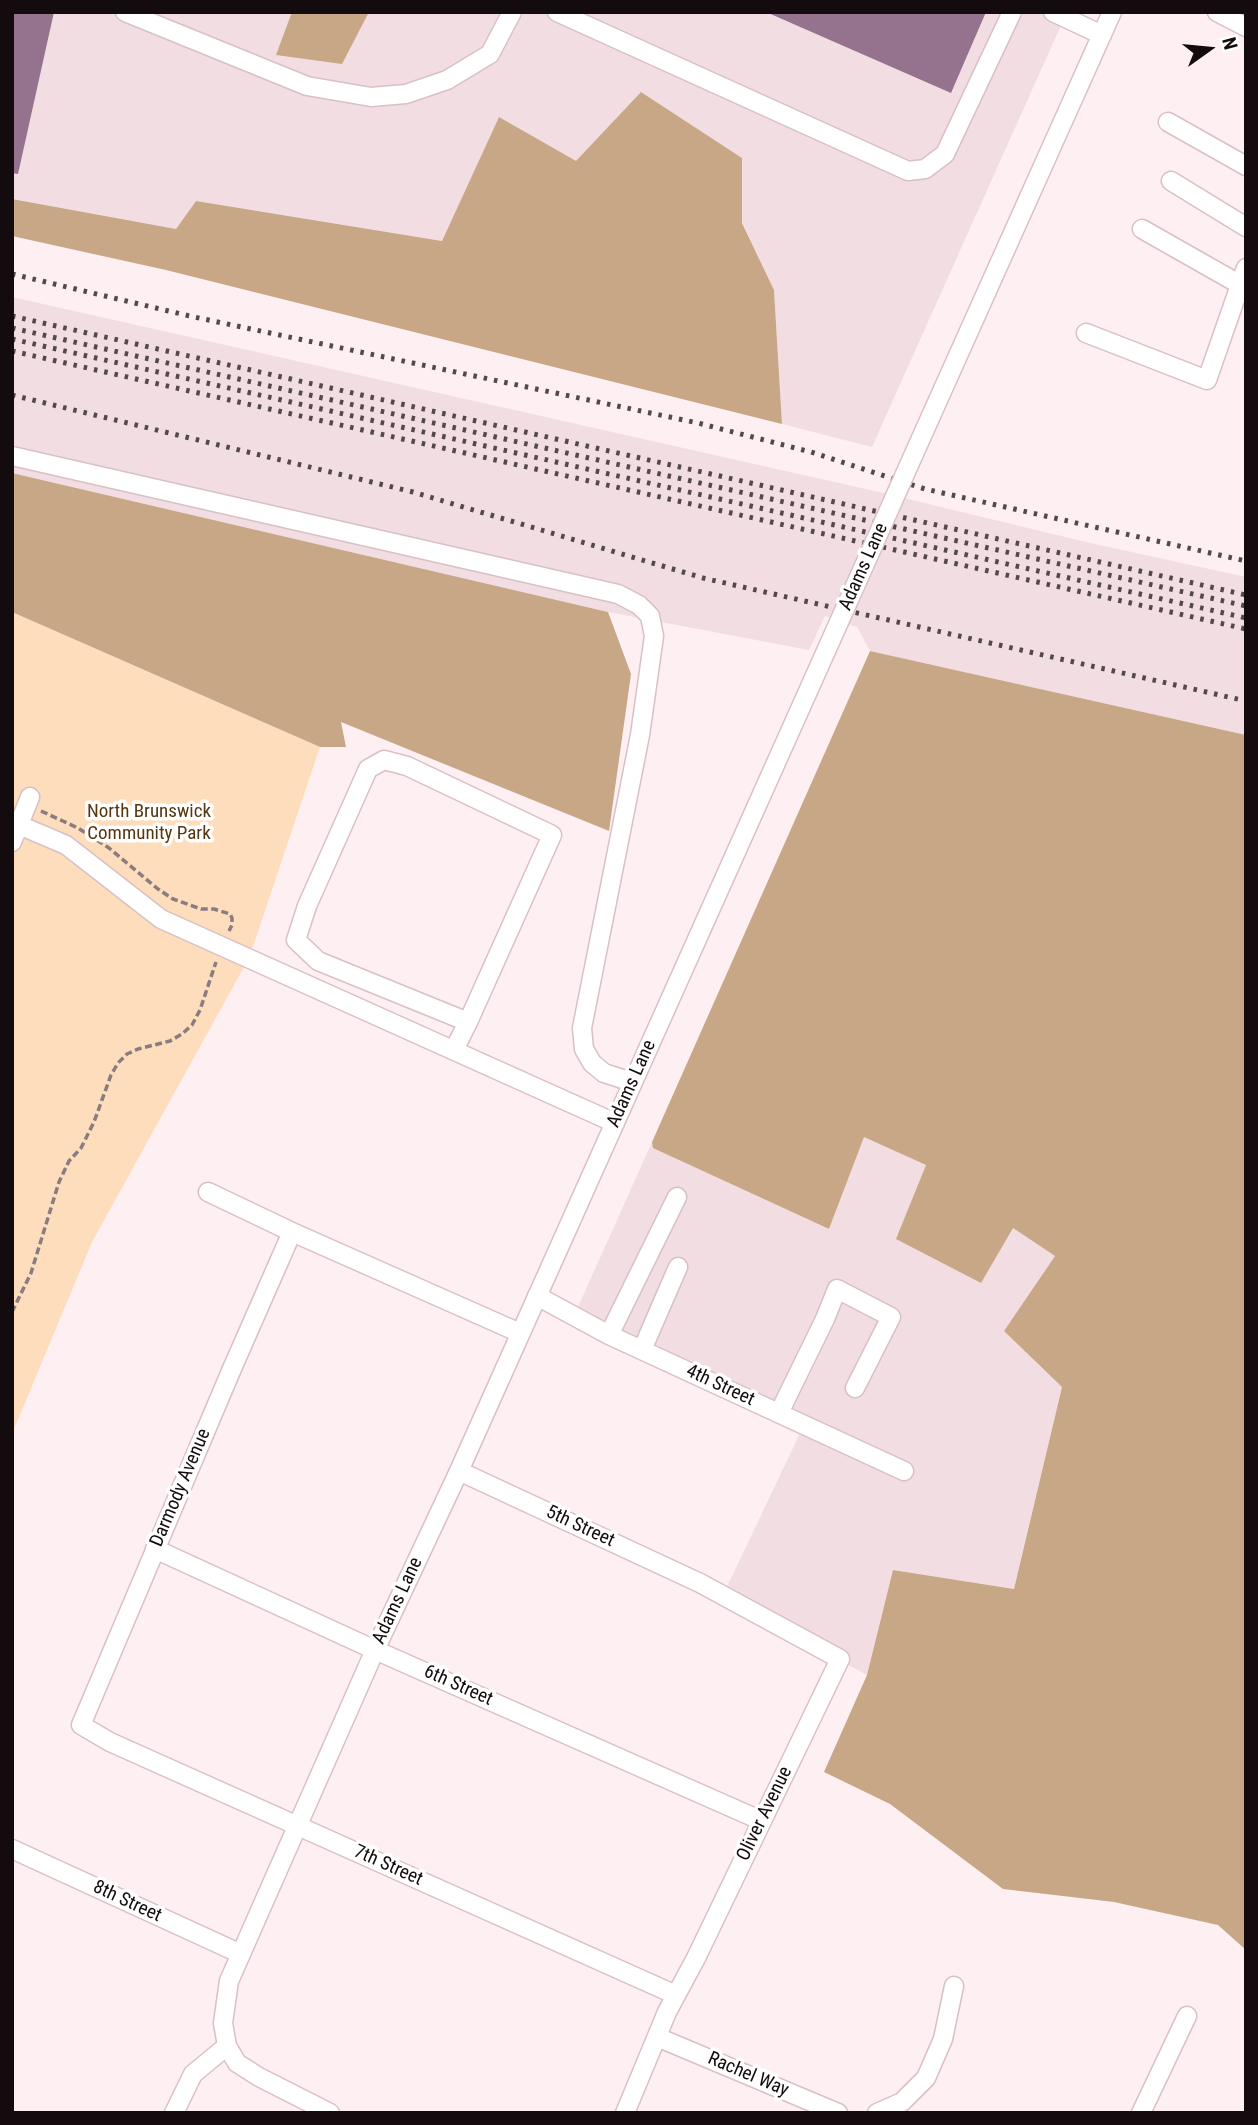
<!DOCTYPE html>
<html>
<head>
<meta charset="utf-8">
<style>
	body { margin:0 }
	#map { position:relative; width:1258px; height:2125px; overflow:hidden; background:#feeff2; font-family:"Roboto Condensed",sans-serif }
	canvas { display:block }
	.frame { position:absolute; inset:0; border:14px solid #130b0d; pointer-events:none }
	.north { position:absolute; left:1174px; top:14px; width:70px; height:70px; -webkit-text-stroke:5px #fff; paint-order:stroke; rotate:75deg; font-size:19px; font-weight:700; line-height:28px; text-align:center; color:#130b0d }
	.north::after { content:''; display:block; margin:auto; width:24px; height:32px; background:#130b0d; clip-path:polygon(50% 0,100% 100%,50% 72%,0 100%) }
</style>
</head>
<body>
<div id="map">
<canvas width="1258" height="2125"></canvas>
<div class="frame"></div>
<div class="north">N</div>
</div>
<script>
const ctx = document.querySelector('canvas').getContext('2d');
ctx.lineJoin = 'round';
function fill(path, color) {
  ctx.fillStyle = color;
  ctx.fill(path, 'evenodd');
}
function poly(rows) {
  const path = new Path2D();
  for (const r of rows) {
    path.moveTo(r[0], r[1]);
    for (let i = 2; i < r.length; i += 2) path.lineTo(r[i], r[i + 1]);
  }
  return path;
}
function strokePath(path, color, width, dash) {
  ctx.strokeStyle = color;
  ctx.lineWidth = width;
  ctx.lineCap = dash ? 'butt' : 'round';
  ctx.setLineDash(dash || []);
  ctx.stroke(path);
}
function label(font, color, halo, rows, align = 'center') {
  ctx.font = font + ' "Roboto Condensed",sans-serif';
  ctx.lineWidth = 7;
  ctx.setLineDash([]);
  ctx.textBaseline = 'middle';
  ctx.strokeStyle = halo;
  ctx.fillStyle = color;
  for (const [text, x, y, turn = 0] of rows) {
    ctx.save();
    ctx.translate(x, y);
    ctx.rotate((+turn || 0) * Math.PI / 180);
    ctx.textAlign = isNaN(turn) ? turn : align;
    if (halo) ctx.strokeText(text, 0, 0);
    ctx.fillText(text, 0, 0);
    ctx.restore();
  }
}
fill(poly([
	[12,12,1067,12,872,447,782,424,774,290,742,222,742,158,641,92,576,162,499,117,442,241,196,201,176,229,12,199],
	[12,297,879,492,1086,542,1246,577,1246,735,870,651,857,627,825,616,809,650,608,612,12,473],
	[864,1136,926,1165,897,1238,1013,1228,1055,1256,1004,1331,1062,1387,1014,1589,893,1570,867,1675,722,1597,804,1425,573,1318,652,1142,654,1148,829,1229]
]), '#f2dee2');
fill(poly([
	[12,612,320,747,249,958,92,1242,12,1434]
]), '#feddbd');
fill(poly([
	[292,12,369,12,342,64,276,55],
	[641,92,742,158,742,223,774,290,782,424,166,270,12,236,12,199,176,229,196,201,442,241,499,117,576,161],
	[12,473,608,612,631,674,609,831,341,722,346,747,320,747,12,612],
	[870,651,1246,735,1246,1950,1218,1925,1114,1902,1003,1889,890,1804,824,1772,867,1675,893,1570,1014,1589,1062,1387,1004,1331,1055,1256,1013,1228,981,1283,896,1239,926,1165,864,1137,829,1229,653,1148,652,1142]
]), '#c8a787');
fill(poly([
	[12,12,54,12,18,174,12,173],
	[766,12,986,12,951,93]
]), '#95728e');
const minor = poly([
	[125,12,307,86,371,97,406,94,447,80,490,54,512,12],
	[557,12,908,171,925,169,945,154,1012,12],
	[1053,12,1102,35],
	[1217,12,1246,27],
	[1168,122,1246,166],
	[1171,181,1246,227],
	[1142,229,1246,288],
	[1086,333,1207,380,1246,268],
	[12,456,618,594,639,605,650,616,654,636,640,735,582,1028,584,1049,592,1063,604,1073,632,1082],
	[913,456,1112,12],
	[12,822,66,845,161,919,615,1123],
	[12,842,30,797],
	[454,1050,468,1022,552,835,407,766,384,760,368,769,307,906,296,940,318,961,468,1022],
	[208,1192,292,1232,520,1333],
	[292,1232,231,1371,81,1725,110,1742,676,1995],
	[537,1296,609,1335,904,1471],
	[609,1335,677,1197],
	[642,1350,678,1267],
	[779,1413,825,1319,837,1289,891,1317,855,1388],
	[459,1471,700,1583,840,1659,696,1958,667,2012,625,2113],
	[155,1549,375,1650,762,1821],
	[12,1849,241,1954],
	[657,2037,838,2113],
	[174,2113,193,2074,227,2046],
	[330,2113,259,2077,237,2063,227,2046,223,2023,229,1981,375,1650,459,1471,839,622],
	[877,2113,902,2102,926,2078,943,2039,954,1986],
	[1141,2113,1187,2016]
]);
strokePath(minor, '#d9c0c5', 21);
strokePath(poly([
	[41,811,78,828,109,848,158,889,173,899,201,909,214,909,230,914,232,918,232,925,229,931],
	[12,1312,31,1273,59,1182,69,1161,81,1148,94,1122,111,1075,118,1063,127,1054,138,1049,170,1041,182,1034,192,1025,200,1010,216,962]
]), '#897d80', 3.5, [7, 3.5]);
strokePath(minor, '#fff', 18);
strokePath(poly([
	[12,274,194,317,698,423,811,452,925,489,1246,561],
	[12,316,1246,595],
	[12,328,1246,606],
	[12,339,1246,618],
	[12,351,1246,629],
	[12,395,413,492,703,578,1246,701]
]), '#53494b', 5, [3.5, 7]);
const minorBridge = poly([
	[839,622,913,456]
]);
strokePath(minorBridge, '#d9c0c5', 21, []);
strokePath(minorBridge, '#fff', 18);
label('19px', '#130b0d', '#fff', [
	["Adams Lane",864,567,-66],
	["Adams Lane",632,1084,-66],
	["4th Street",720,1386,25],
	["Darmody Avenue",181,1488,-67],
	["5th Street",580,1527,25],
	["Adams Lane",398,1601,-65],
	["6th Street",458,1686,24],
	["Oliver Avenue",765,1814,-64],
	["7th Street",388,1866,24],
	["8th Street",127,1902,25],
	["Rachel Way",748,2075,23]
]);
label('19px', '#57350e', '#fff', [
	["North Brunswick",149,812],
	["Community Park",149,834]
]);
</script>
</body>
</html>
